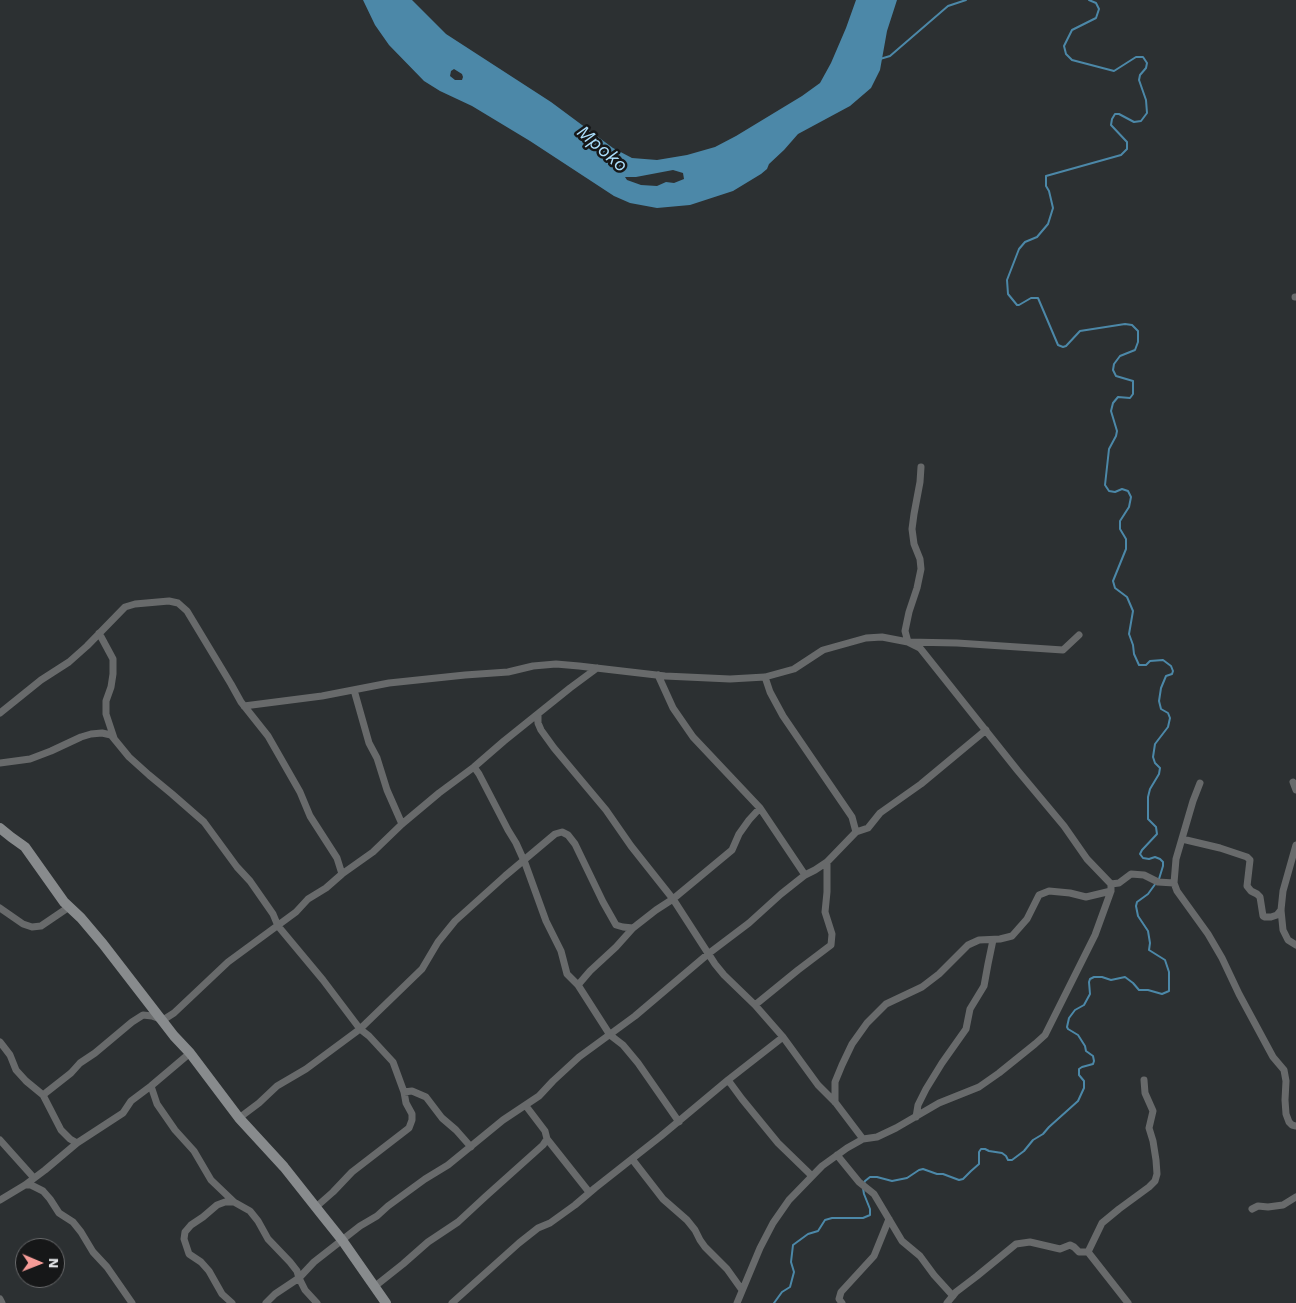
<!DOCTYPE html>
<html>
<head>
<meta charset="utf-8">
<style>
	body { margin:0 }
	#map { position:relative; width:1296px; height:1303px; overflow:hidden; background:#2c3032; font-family:"Work Sans",sans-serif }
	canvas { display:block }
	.north { position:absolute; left:15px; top:1238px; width:50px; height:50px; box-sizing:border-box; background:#161718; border:1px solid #68696b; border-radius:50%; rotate:91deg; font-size:14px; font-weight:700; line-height:20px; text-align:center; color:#e3e5e7 }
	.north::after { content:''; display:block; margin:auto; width:18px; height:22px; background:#f59b97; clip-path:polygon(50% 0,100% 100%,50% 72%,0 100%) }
</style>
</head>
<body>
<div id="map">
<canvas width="1296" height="1303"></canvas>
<div class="north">N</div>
</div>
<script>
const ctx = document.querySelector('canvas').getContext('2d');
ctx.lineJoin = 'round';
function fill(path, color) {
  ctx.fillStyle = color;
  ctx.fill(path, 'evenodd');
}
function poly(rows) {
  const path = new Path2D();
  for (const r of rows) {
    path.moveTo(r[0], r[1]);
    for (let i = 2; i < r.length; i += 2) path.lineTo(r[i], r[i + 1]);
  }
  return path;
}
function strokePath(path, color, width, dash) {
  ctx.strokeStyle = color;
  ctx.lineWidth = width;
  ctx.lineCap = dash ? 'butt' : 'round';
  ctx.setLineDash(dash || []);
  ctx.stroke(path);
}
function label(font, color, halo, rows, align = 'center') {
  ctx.font = font + ' "Work Sans",sans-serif';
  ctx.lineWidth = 5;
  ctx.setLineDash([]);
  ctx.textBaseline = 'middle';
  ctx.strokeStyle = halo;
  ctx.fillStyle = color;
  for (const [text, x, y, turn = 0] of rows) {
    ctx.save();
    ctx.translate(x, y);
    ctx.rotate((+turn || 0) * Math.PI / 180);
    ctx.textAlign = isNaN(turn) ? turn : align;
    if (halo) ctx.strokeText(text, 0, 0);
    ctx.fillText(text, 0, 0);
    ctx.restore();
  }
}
fill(poly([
	[363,0,412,0,446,34,551,102,613,148,632,158,657,160,687,155,715,147,736,136,802,96,820,83,831,63,846,28,856,0,897,0,887,31,880,70,871,88,850,106,798,134,784,150,769,164,767,169,761,174,733,191,690,205,657,208,630,203,614,196,530,141,472,106,440,91,424,81,389,45,375,25],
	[454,69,462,74,463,77,462,80,455,80,450,76,451,71],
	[673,170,683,173,684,179,674,183,666,182,657,186,641,185,627,180,625,177,636,177]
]), '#4c88a8');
strokePath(poly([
	[1089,0,1096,3,1099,9,1096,18,1072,30,1064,46,1066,54,1072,60,1114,71,1136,57,1143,57,1147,63,1146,68,1140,75,1139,80,1146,100,1147,113,1141,121,1134,122,1119,114,1115,114,1112,119,1111,125,1127,142,1127,149,1121,155,1046,176,1046,186,1049,191,1053,208,1048,224,1037,237,1025,242,1019,249,1007,280,1008,294,1017,305,1019,305,1031,298,1038,298,1058,345,1063,347,1066,346,1080,331,1125,324,1132,325,1138,331,1138,342,1135,350,1120,356,1114,364,1113,370,1116,376,1133,381,1133,394,1130,398,1118,397,1113,403,1111,411,1117,431,1116,436,1109,449,1105,485,1109,491,1115,492,1122,489,1128,491,1131,497,1129,507,1120,521,1120,529,1126,539,1126,549,1113,581,1115,588,1127,597,1133,611,1129,634,1133,645,1134,654,1139,665,1146,665,1150,661,1163,660,1171,666,1173,671,1172,674,1166,676,1161,688,1159,701,1161,709,1168,713,1170,718,1168,727,1155,744,1153,757,1155,763,1160,768,1159,774,1150,789,1148,797,1148,819,1156,827,1157,834,1142,850,1140,854,1143,858,1149,859,1155,857,1160,859,1163,862,1163,866,1159,879],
	[880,59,890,56,948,6,966,0],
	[864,1183,865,1181,870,1177,877,1177,892,1181,907,1178,919,1170,923,1169,937,1174,943,1174,959,1180,963,1179,971,1171,979,1164,979,1152,981,1149,985,1149,989,1151,1002,1153,1006,1156,1008,1160,1012,1160,1024,1151,1033,1140,1043,1134,1049,1127,1078,1101,1084,1088,1084,1081,1079,1075,1079,1069,1082,1067,1093,1064,1094,1061,1093,1056,1086,1051,1085,1046,1078,1035,1068,1029,1067,1027,1069,1018,1075,1010,1084,1005,1090,994,1089,982,1090,979,1094,977,1102,977,1111,980,1125,977,1133,983,1139,990,1148,990,1162,994,1169,991,1169,972,1165,960,1149,950,1150,943,1148,931,1138,916,1136,906,1137,902,1148,894,1156,883],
	[774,1303,782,1292,790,1287,794,1272,791,1262,793,1245,808,1234,818,1231,825,1220,832,1218,863,1218,870,1215,870,1209,864,1194,863,1188]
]), '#4c88a8', 2);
strokePath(poly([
	[1295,297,1296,297],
	[921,467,920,482,914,514,912,529,914,544,920,559,921,569,917,588,909,612,905,631,908,642,957,643,1063,650,1079,635],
	[99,633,113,659,113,674,111,687,106,701,106,714,114,738],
	[658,675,673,708,693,737,760,808,805,875],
	[765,677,770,692,783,716,852,817,856,832],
	[354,690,369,743,377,758,387,790,402,824],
	[244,706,322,696,389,683,465,675,508,672,533,666,556,664,579,666,665,676,730,679,765,677,794,669,823,650,866,638,882,637,908,642,920,648,1018,771,1064,826,1087,859,1111,884,1111,891,1095,935,1045,1035,1035,1044,999,1073,979,1087,939,1103,896,1128,877,1137,863,1139,847,1148,822,1166,789,1200,773,1223,760,1248,737,1303],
	[0,713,41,680,69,662,87,646,125,607,135,604,169,601,178,603,187,611,231,684,241,702,268,736,300,792,310,816,337,858,342,874],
	[538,714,538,723,541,730,554,748,606,810,631,846,673,899,715,964,724,975,755,1005,783,1037,818,1085,835,1102,863,1139],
	[0,763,30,759,51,751,81,737,91,734,102,733,111,735,129,757,149,775,172,794,204,822,237,867,250,881,273,914,278,926,323,980,360,1029,369,1036,393,1062,404,1092,406,1103,412,1114,412,1120,409,1128,352,1172,333,1192,316,1207],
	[474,767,479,774,508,830,516,843,525,863,546,921,561,951,567,974,578,985,610,1035,623,1045,638,1063,679,1122],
	[1293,782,1296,790],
	[1200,783,1193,801,1176,859,1174,883,1177,891,1208,934,1222,958,1239,994,1273,1057,1284,1070,1286,1081,1285,1100,1286,1114,1289,1122,1292,1125,1296,1126],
	[1182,839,1220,848,1247,857,1250,860,1247,886,1251,891,1257,894,1260,897,1263,916,1265,917,1271,917,1277,915,1281,910],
	[1296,845,1283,891,1281,910,1283,930,1288,940,1296,945],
	[1111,884,1119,883,1131,874,1144,875,1158,882,1174,883],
	[0,908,23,924,32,927,41,926,69,907],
	[578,985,590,971,616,947,633,928,656,910,673,899,732,850,739,834,749,820,760,808],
	[755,1005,798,970,831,945,832,934,825,912,827,892,827,862],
	[0,1042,10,1055,16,1070,26,1081,43,1095,61,1130,70,1139,77,1143],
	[728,1080,742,1099,778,1143,812,1176],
	[151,1086,157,1104,175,1130,194,1151,211,1180,234,1202,250,1211,258,1221,268,1239,290,1262,297,1271,299,1278,305,1290,317,1303],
	[404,1092,412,1091,426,1097,442,1118,456,1130,471,1147],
	[43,1095,71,1073,80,1063,95,1053,132,1022,143,1015,152,1016,163,1020,174,1013,228,962,296,912,308,899,326,888,342,874,373,852,402,824,439,793,474,767,504,741,570,688,597,668],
	[835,1102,835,1082,842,1065,852,1044,867,1023,886,1004,922,987,939,974,968,945,979,940,1000,939,1012,936,1027,919,1039,895,1049,891,1070,893,1086,897,1111,891],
	[916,1117,918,1105,926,1089,942,1063,966,1029,970,1009,984,986,988,964,993,940],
	[239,1118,259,1103,277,1086,306,1069,360,1029,422,969,438,942,455,921,505,876,555,834,562,832,568,835,575,844,603,902,616,925,623,927,633,928],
	[547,1139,589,1192],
	[0,1140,34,1178],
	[837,1155,859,1182,874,1194,902,1241,920,1256,934,1275,953,1296],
	[632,1159,663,1199,687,1220,695,1230,700,1240,705,1247,727,1269,742,1290],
	[25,1185,31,1185,43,1191,50,1199,59,1213,73,1222,81,1232,93,1252,107,1267,132,1303],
	[0,1200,25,1185,45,1170,77,1143,123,1113,131,1101,151,1086,190,1053],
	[1252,1209,1258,1206,1268,1207,1283,1205,1296,1197],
	[1088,1252,1102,1223,1119,1209,1149,1187,1155,1181,1157,1174,1156,1160,1153,1141,1149,1128,1153,1111,1145,1093,1144,1080],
	[1088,1252,1128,1303],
	[374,1287,403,1264,428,1242,458,1222,485,1197,543,1145,547,1139,545,1131,526,1106],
	[0,1299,2,1303],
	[232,1303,222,1294,209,1271,201,1262,189,1254,184,1239,185,1232,191,1225,203,1217,217,1205,225,1202,234,1202],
	[266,1303,275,1294,299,1278,314,1262,360,1226,377,1216,388,1206,425,1179,448,1165,503,1120,539,1096,553,1081,579,1057,635,1016,708,954,749,923,781,894,805,875,815,870,827,862,856,832,868,828,880,813,921,784,986,730],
	[452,1303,519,1243,538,1228,550,1223,575,1205,595,1188,661,1136,728,1080,783,1037],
	[842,1303,839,1299,841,1292,874,1256,889,1219],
	[947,1303,956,1292,977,1276,1016,1244,1030,1242,1060,1249,1070,1245,1074,1247,1079,1252,1088,1252]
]), '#686a6b', 7);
strokePath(poly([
	[0,828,11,837,25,847,64,902,81,918,103,944,174,1036,190,1053,239,1118,284,1167,322,1215,342,1240,386,1303]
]), '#888b8d', 10);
label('italic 19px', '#abddfa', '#161718', [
	["Mpoko",602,149,41]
]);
</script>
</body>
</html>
